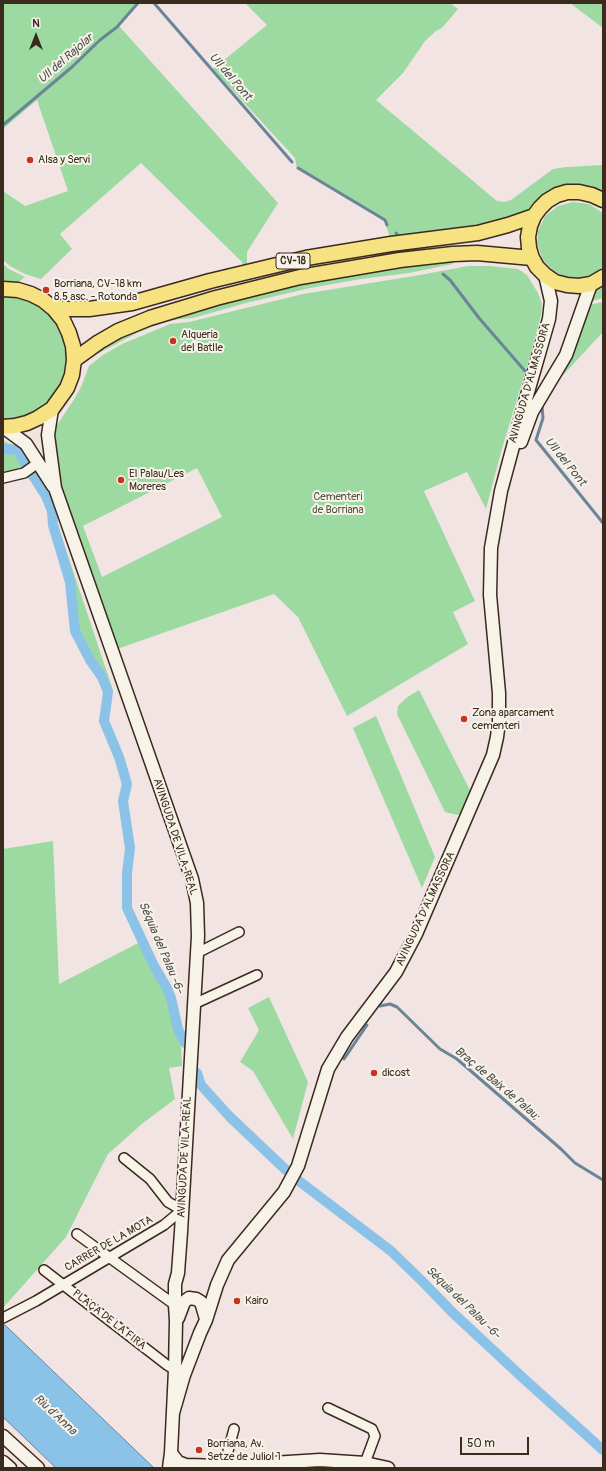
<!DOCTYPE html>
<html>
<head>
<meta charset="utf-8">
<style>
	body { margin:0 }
	#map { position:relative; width:606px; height:1471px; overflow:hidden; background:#f1e4e3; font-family:Pangolin,sans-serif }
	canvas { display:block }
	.frame { position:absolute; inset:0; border:4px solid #3b2a1e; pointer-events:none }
	.north { position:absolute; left:16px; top:16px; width:40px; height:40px; -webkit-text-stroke:3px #f7f3e8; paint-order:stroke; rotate:0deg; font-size:11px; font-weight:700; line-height:16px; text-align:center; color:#3b2a1e }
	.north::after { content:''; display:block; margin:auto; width:14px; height:18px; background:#3b2a1e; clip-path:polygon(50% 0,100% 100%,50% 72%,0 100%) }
	.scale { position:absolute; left:460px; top:1437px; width:69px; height:18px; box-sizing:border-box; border:2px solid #3b2a1e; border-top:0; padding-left:5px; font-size:12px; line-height:14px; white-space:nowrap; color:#3b2a1e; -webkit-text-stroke:3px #f7f3e8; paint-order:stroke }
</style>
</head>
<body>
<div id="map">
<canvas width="606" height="1471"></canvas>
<div class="frame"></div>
<div class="north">N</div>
<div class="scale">50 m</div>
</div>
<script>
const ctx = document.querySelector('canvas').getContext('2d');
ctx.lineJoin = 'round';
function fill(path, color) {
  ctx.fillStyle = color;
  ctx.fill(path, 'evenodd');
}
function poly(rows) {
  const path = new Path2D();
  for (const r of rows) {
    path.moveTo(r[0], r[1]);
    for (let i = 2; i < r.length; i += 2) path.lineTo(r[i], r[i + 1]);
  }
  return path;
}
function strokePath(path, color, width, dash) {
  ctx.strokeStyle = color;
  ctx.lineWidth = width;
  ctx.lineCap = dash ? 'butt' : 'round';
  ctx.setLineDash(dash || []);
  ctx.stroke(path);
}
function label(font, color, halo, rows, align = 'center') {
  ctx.font = font + ' Pangolin,sans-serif';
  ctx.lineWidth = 4;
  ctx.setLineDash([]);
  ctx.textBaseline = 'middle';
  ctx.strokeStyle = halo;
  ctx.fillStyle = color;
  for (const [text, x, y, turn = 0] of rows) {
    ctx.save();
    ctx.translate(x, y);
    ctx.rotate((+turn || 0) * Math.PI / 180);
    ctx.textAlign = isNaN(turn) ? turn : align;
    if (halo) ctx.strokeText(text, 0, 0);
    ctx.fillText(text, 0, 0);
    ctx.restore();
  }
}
fill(poly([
	[3,3,139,3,119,26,278,203,247,252,247,264,243,265,242,262,141,163,60,234,72,249,41,279,25,274,10,266,3,260,3,191,25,206,68,191,37,100,3,129],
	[245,3,450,3,458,9,442,28,436,31,425,41,403,73,376,100,497,201,504,202,511,200,553,169,566,167,603,165,603,194,539,200,531,208,520,215,473,228,390,237,384,220,297,169,295,158,213,69,267,25],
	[570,3,603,3,603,28],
	[573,202,589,204,603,213,603,267,590,275,579,278,563,276,554,271,543,260,537,244,538,231,545,216,558,206],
	[452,260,453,264,409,273,361,279,310,288,246,303,193,318,169,320,137,333,97,354,95,353,106,345,129,332,164,319,248,295,328,277,412,264],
	[3,264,9,269,25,277,16,284,3,281],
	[468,266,490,266,518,269,527,275,538,293,542,304,541,315,531,353,501,452,486,509,467,472,424,491,475,601,453,612,468,644,347,716,298,617,274,594,117,649,61,493,51,434,73,401,81,387,89,366,103,355,122,344,170,324,189,322,303,294,420,275],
	[197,468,222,517,102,577,83,526],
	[603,284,603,298,585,303,589,296],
	[3,295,23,298,38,305,47,312,55,320,62,335,66,346,67,358,66,369,63,380,54,395,47,404,37,411,27,416,16,419,3,420],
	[603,302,603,332,552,387,584,306],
	[3,441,19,447,31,464,20,470,3,474],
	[52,511,53,511,113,690,108,692,102,676,91,660,75,630,70,582,54,525],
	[419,690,472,794,464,813,457,815,445,812,397,714,398,706,406,698],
	[376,716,435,857,422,888,353,728],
	[53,841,59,984,142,941,170,999,177,1029,181,1041,182,1066,169,1068,175,1099,143,1123,108,1154,66,1237,3,1308,3,849],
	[269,997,308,1082,293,1139,253,1071,240,1062,259,1030,248,1008]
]), '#9cdaa2');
const water = poly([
	[3,1325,5,1325,154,1468,56,1468,3,1417,3,1325]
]);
fill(water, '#8ac2e8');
strokePath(water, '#6a8597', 1);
strokePath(poly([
	[154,3,292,162],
	[3,125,72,67,100,40,117,27,138,3],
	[298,168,385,220,387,225],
	[396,233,397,234],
	[413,248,417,251],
	[443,274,450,280,479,318,525,371],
	[542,406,543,418,536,440,603,523],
	[380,1006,390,1004,397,1007,440,1049,457,1059,561,1149,575,1163,603,1180],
	[344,1059,367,1025]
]), '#6a8597', 3);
strokePath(poly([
	[3,449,18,450,26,465],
	[32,474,46,496,52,511,53,525,70,582,75,631,90,660,102,677,108,692,104,721,119,757,127,784,123,801,130,848,127,873,127,908,154,966,167,988,171,998,178,1029,185,1043],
	[197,1073,201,1085,229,1116,286,1170],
	[299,1181,391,1251,423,1282,452,1312,523,1378,603,1450]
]), '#8ac2e8', 10);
const street = poly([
	[3,478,24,473,38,463],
	[197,953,239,932],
	[194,1004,257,975],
	[77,1234,175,1305],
	[44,1270,167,1365,175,1370],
	[3,1318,36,1301,164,1225,182,1210,168,1202,150,1179,124,1158],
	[328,1408,372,1429,375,1436,365,1463],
	[224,1466,234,1429]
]);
const secondary = poly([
	[52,409,48,435,55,488,192,879,197,903,198,936,181,1232,178,1273,175,1284,175,1305,176,1321,175,1370,171,1453,169,1468],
	[3,427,26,444,53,486],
	[521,442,532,412,566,355,591,284],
	[178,1318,184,1302,189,1298,196,1299,201,1302,206,1319],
	[173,1413,184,1375,200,1333,206,1320,217,1285,228,1260,284,1192,298,1166,328,1069,347,1037,396,972,416,934,493,755,497,737,499,721,499,693,490,595,491,548,501,491,522,413,549,319,551,301,545,275],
	[3,1436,38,1468],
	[171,1453,178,1462,186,1465,224,1466,320,1460,365,1463,388,1468],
	[3,1462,10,1468]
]);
const primary = poly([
	[603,200,592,195,579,192,567,192,557,195,547,201,540,208,534,216,530,226,528,237,529,248,532,258,537,267,545,275,555,282,567,285,579,286,591,284,603,277],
	[3,289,18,290,31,294,43,300,54,309,63,320,69,333,73,346,74,360,72,375,67,388,52,409,38,418,27,423,15,426,3,427],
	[54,309,89,309,132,303,210,281,306,258,391,244,478,233,508,225,534,216],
	[74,360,99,342,118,331,150,318,216,298,300,277,400,260,453,254,477,253,532,258]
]);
strokePath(street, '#3b2a1e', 12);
strokePath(secondary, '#3b2a1e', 15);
strokePath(primary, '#3b2a1e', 17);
strokePath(street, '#f7f3e8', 9);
strokePath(secondary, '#f7f3e8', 12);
strokePath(primary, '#f6e281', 14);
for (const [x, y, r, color] of [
	[30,160,4,"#c8321e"],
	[46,290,4,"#c8321e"],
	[173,341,4,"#c8321e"],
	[121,480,4,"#c8321e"],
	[464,719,4,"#c8321e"],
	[374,1073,4,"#c8321e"],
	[237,1301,4,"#c8321e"],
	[199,1450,4,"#c8321e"]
]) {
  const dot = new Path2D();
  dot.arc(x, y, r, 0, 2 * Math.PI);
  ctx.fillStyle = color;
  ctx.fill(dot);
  strokePath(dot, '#f7f3e8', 1.5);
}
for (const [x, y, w] of [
	[293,261,34]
]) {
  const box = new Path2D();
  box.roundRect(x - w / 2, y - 8, w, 16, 3);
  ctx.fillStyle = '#f7f3e8';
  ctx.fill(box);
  strokePath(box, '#3b2a1e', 1);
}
label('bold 10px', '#3b2a1e', null, [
	["CV-18",293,261]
]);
label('11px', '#3b2a1e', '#f7f3e8', [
	["Alsa y Servi",38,160],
	["Borriana, CV-18 km",54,284],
	["8.5 asc. - Rotonda",54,297],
	["Alqueria",181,335],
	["del Batlle",181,348],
	["El Palau/Les",129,474],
	["Moreres",129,487],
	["Zona aparcament",472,713],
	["cementeri",472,726],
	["dicost",382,1073],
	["Kairo",245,1301],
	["Borriana, Av.",207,1444],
	["Setze de Juliol 1",207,1457]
], 'left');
label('11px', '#3b2a1e', '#f7f3e8', [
	["AVINGUDA D'ALMASSORA",530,383,-74],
	["AVINGUDA DE VILA-REAL",175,837,72],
	["AVINGUDA D'ALMASSORA",426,909,-65],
	["AVINGUDA DE VILA-REAL",185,1157,-87],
	["CARRER DE LA MOTA",109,1244,-30],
	["PLAÇA DE LA FIRA",109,1320,38]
]);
label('11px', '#53563f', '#f7f3e8', [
	["Cementeri",338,497],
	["de Borriana",338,510]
]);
label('italic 12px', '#4f5050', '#f7f3e8', [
	["Ull del Rajolar",66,59,-41],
	["Ull del Pont",230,77,49],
	["Ull del Pont",565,462,51],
	["Séquia del Palau -6-",161,948,67],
	["Braç de Baix de Palau;",497,1084,40],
	["Séquia del Palau -6-",463,1303,44],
	["Riu d'Anna",55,1415,43]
]);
</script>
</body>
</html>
